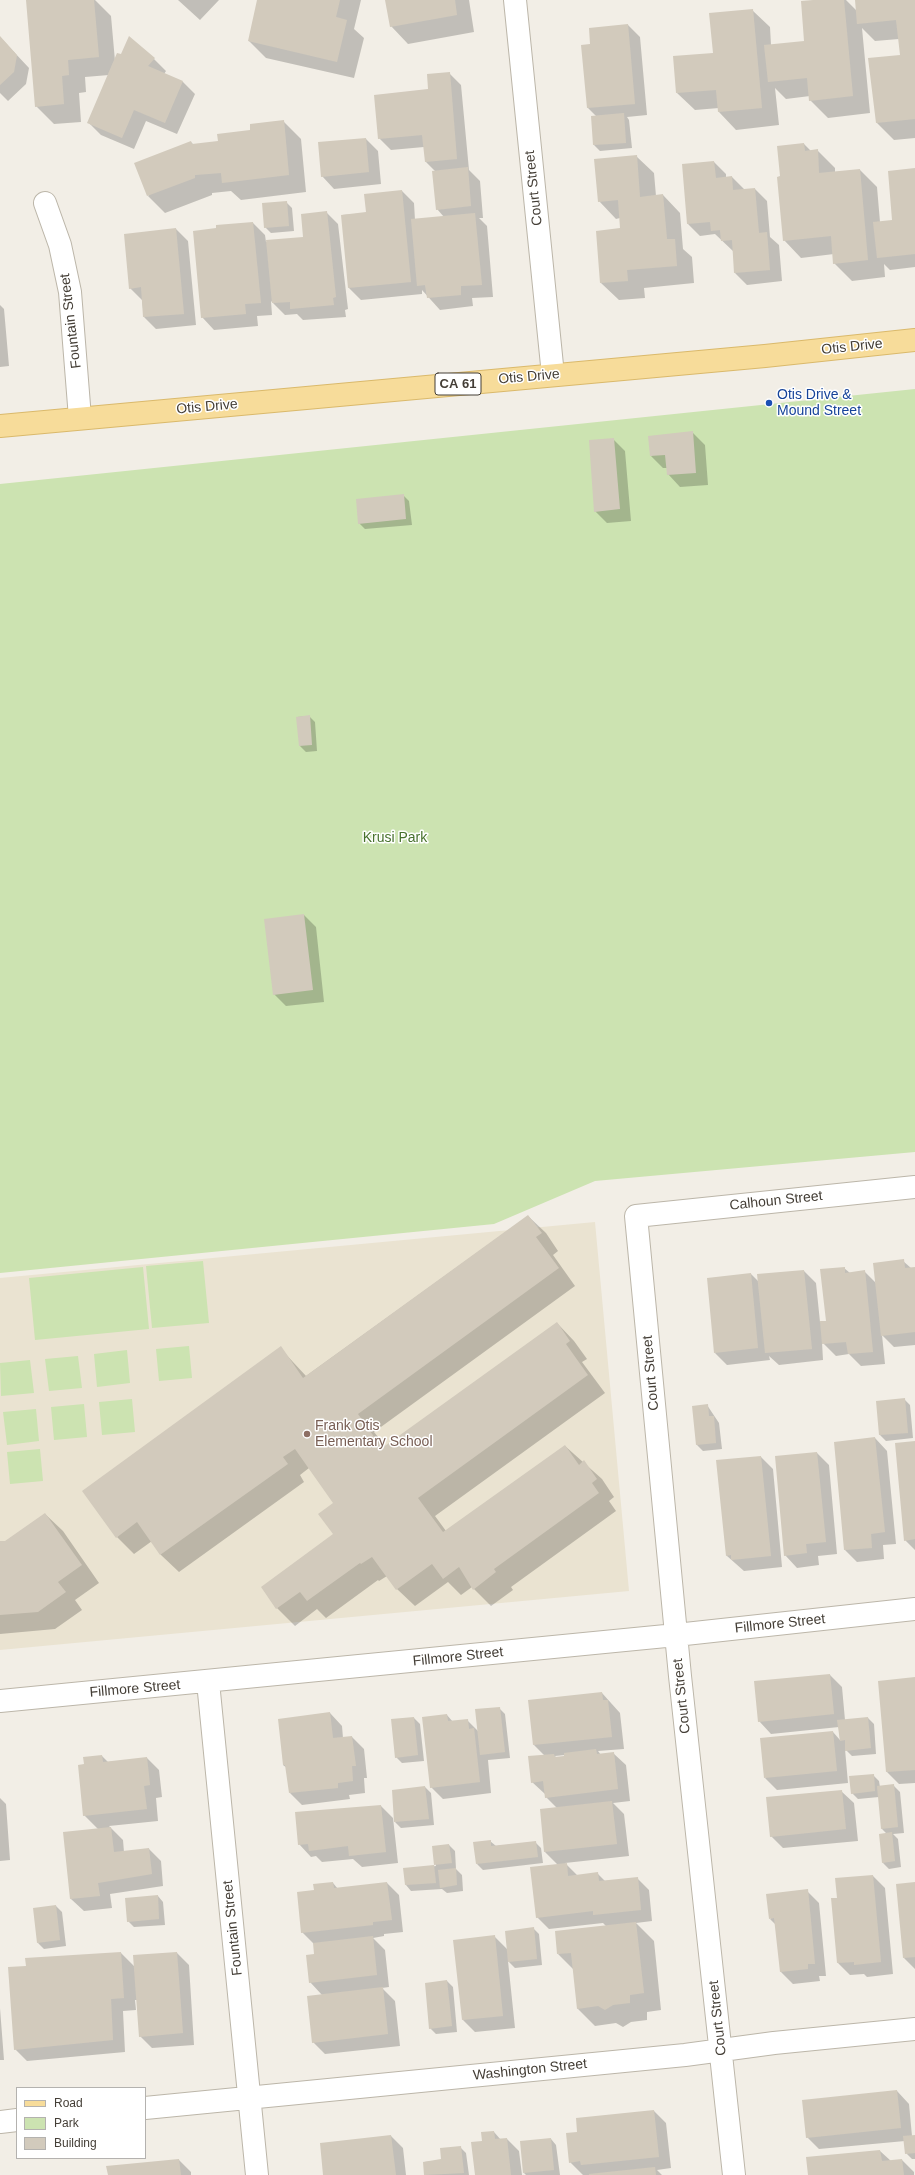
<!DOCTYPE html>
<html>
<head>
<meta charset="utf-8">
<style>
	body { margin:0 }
	#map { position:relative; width:915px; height:2175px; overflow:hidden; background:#f2eee6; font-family:Helvetica,sans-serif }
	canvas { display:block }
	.legend { position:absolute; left:16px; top:2087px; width:130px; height:72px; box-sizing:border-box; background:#fff; border:1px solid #b4b2af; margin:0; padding:5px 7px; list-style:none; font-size:12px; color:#443e36 }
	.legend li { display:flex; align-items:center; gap:8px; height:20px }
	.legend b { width:20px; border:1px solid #b4b2af }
</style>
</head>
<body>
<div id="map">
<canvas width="915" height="2175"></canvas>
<ul class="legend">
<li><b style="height:5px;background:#f7dc9a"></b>Road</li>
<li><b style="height:11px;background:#cce3b1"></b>Park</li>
<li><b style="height:11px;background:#d2cabc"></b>Building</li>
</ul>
</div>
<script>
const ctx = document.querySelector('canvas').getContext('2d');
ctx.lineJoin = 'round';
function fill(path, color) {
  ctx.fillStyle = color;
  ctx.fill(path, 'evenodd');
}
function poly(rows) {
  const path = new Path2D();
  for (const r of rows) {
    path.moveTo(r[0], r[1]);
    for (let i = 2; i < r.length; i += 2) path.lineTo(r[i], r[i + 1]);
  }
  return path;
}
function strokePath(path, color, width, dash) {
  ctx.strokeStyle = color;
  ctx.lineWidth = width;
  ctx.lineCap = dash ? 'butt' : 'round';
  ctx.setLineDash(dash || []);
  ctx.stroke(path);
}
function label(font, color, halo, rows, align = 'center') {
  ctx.font = font + ' Helvetica,sans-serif';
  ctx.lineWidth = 3;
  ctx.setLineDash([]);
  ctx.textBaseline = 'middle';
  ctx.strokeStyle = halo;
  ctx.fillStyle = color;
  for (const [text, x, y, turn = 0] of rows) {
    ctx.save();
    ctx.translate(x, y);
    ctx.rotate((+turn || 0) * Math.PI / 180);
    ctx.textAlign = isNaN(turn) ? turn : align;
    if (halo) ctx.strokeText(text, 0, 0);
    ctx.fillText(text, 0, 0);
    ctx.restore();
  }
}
fill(poly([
	[595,1222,629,1591,0,1650,0,1278]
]), '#eae3d1');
fill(poly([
	[915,389,915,1152,595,1181,494,1224,0,1273,0,484],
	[203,1261,209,1323,152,1328,146,1266],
	[143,1267,149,1329,35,1340,29,1278],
	[189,1346,192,1378,159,1381,156,1349],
	[127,1350,130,1383,97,1387,94,1354],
	[78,1356,82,1388,49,1391,45,1359],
	[30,1360,34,1393,1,1396,0,1363],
	[132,1399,135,1432,102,1435,99,1402],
	[84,1404,87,1437,54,1440,51,1407],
	[36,1409,39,1441,7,1445,3,1412],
	[40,1449,43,1481,10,1484,7,1452]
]), '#cce3b1');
fill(poly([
	[27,0,95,0,111,16,115,61,154,59,166,71,164,74,183,82,195,94,177,134,146,121,134,149,101,135,89,123,109,75,85,77,86,92,79,93,81,122,54,124,36,106],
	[178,0,219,0,200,20],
	[258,0,361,0,354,29,364,38,354,78,266,58,249,41],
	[386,0,469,0,474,32,408,44,391,26],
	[824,0,846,0,857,11,856,0,915,0,915,138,894,140,876,122,901,56,899,39,875,41,862,28,870,113,828,118,810,100,810,96,786,99,775,88,779,125,736,130,719,112,719,108,695,110,677,93,752,10,770,27,771,45,805,42],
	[628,25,640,37,647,115,627,117,629,120,632,148,600,151,594,145,592,117,596,116,588,108,591,45],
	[0,37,29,68,26,84,8,101,0,93],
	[449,73,461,85,469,170,480,181,483,218,479,218,487,226,493,297,472,298,473,306,440,310,422,290,422,294,361,300,349,288,342,215,367,213,402,191,414,203,415,220,444,217,437,209,435,171,426,162,424,147,391,150,379,138],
	[283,121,301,139,306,192,241,200,231,191,212,193,212,195,165,213,148,196,191,142,194,145,219,142],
	[366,139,378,151,381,184,334,189,322,176],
	[804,144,811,151,817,150,835,168,835,172,860,170,877,187,880,222,894,221,915,169,915,267,890,270,884,264,885,277,852,281,834,263,834,254,801,258,784,240,781,177],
	[636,156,654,173,656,196,663,195,680,213,683,249,692,257,694,283,644,288,645,298,619,300,601,283,621,229,620,218,616,219,599,201],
	[714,162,726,174,726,178,732,177,745,190,755,189,767,201,770,237,779,245,782,281,747,285,735,273,734,252,715,234,700,236,688,224],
	[286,202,292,208,294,231,271,233,265,227],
	[326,212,338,224,348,309,345,310,346,317,303,320,297,314,285,315,271,301,272,315,257,316,258,326,214,330,202,317,253,223,265,235,266,242,304,238],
	[176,229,188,241,196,325,156,329,144,317,142,300,130,288],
	[0,305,4,309,9,366,0,367],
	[693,433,705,445,708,485,680,487,668,474,667,468,663,468,651,456],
	[613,439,625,451,631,521,607,523,595,511],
	[403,495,409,501,412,525,365,529,359,523],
	[309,716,315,722,317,751,306,752,300,746,297,717],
	[304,915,316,927,324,1002,286,1006,274,994],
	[528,1216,546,1233,558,1251,553,1255,575,1286,374,1432,386,1447,557,1323,574,1341,587,1359,582,1362,605,1393,435,1516,446,1531,565,1446,602,1479,614,1497,609,1501,616,1511,511,1587,513,1590,491,1606,472,1587,461,1595,448,1582,415,1606,397,1589,387,1576,379,1581,378,1580,326,1618,317,1609,295,1626,277,1608,334,1535,335,1503,309,1468,300,1475,304,1482,179,1572,161,1555,152,1541,134,1554,117,1537,280,1348,306,1376],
	[903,1261,911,1268,915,1268,915,1345,894,1347,882,1335,885,1364,861,1366,849,1354,836,1356,822,1342,823,1360,779,1365,769,1356,770,1360,727,1365,715,1353,751,1274,759,1282,804,1271,816,1283,820,1322,827,1322,844,1268,850,1273,864,1271,876,1283],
	[904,1399,910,1405,913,1438,886,1441,880,1435,877,1402],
	[707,1405,719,1423,722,1449,703,1451,697,1445,693,1407],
	[875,1438,887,1451,896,1544,883,1545,884,1559,857,1562,845,1550],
	[915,1442,915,1550,905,1540],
	[817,1453,829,1465,837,1554,818,1556,819,1565,797,1568,785,1555],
	[761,1457,773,1469,782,1567,744,1571,727,1556,718,1461],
	[45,1514,63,1531,99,1583,75,1600,82,1610,55,1629,0,1634,0,1542,5,1542],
	[830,1675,842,1687,845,1720,868,1718,874,1724,876,1754,852,1756,845,1749,848,1783,777,1790,765,1778,833,1732,840,1740,839,1727,771,1734,759,1721],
	[915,1678,915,1783,899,1784,887,1772,879,1682],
	[602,1693,620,1713,624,1749,598,1751,601,1755,613,1753,626,1765,630,1801,613,1803,624,1814,629,1856,565,1863,578,1876,598,1874,605,1881,637,1878,649,1890,652,1921,636,1923,654,1941,661,2010,647,2012,647,2020,631,2022,623,2027,616,2023,595,2026,578,2009,574,1970,558,1954,606,1926,603,1923,549,1929,537,1917,558,1865,545,1852,557,1808,546,1797,545,1794,532,1782,545,1756,534,1745,529,1701],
	[565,1755,565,1757,557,1758,555,1756],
	[499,1708,505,1714,510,1758,488,1760,491,1793,443,1799,431,1787,447,1715,453,1722,467,1720,479,1732],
	[330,1713,342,1726,343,1738,352,1737,364,1749,367,1778,364,1778,365,1793,349,1795,350,1799,302,1805,290,1793,287,1768,283,1765],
	[414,1718,420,1724,424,1761,402,1763,396,1757],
	[102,1756,108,1762,147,1758,159,1770,162,1797,156,1798,158,1821,109,1826,123,1840,124,1852,149,1849,161,1861,163,1886,110,1894,112,1908,84,1911,71,1899,64,1833,98,1829,84,1815,85,1764],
	[873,1775,879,1781,880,1787,894,1786,900,1792,904,1833,893,1834,898,1839,901,1867,889,1869,883,1863,887,1834,882,1829,879,1797,858,1799,852,1793],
	[425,1787,431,1793,434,1825,401,1828,395,1822],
	[841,1791,854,1803,858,1841,783,1848,771,1836],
	[0,1798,6,1804,10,1860,0,1861],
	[381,1806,393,1818,398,1863,362,1867,353,1859,322,1862,316,1856,311,1857,299,1844],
	[490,1841,496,1846,535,1842,541,1848,543,1863,483,1870,477,1864],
	[449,1845,455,1851,456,1869,462,1875,463,1891,447,1893,442,1889,411,1891,406,1885,404,1869,436,1866,433,1847],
	[873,1876,885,1888,893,1974,867,1977,864,1974,850,1975,838,1963,838,1899],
	[333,1883,338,1889,387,1883,399,1895,403,1932,384,1934,384,1936,373,1938,385,1950,389,1987,382,1988,395,2001,400,2046,325,2054,313,2042,322,1995,310,1982,315,1955,314,1944,302,1932,315,1891],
	[915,1883,915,1969,904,1958],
	[807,1891,819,1903,826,1976,819,1976,820,1981,793,1984,781,1972,776,1925,770,1919],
	[158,1896,163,1902,165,1925,134,1927,128,1921],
	[56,1906,62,1912,66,1946,44,1949,38,1943],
	[533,1928,539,1934,542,1965,515,1968,508,1961,515,2028,475,2032,463,2020,494,1936,508,1950],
	[121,1953,135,1967,177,1953,189,1965,194,2045,152,2048,140,2036,137,2000,135,2000,136,2010,123,2011,125,2052,27,2061,15,2049],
	[447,1981,453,1987,457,2032,436,2034,430,2028],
	[0,2008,4,2060,0,2060],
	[897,2091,909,2104,912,2136,915,2136,915,2159,912,2159,906,2153,905,2141,819,2149,807,2137],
	[654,2111,666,2123,671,2168,657,2170,662,2175,583,2175,570,2162,578,2133],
	[494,2132,501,2140,507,2139,519,2151,522,2175,476,2175],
	[391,2136,403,2148,406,2175,324,2175],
	[551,2139,556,2145,560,2175,526,2175,524,2173],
	[460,2147,466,2153,469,2175,425,2175,424,2162,442,2160],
	[880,2151,891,2161,902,2160,914,2172,914,2175,809,2175],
	[179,2160,191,2172,191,2175,109,2175]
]), '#0003');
fill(poly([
	[26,0,94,0,99,57,68,60,69,75,62,76,64,104,35,107],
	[257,0,340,0,336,17,347,20,337,62,248,41],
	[385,0,455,0,457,15,390,27],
	[813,0,844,0,853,96,809,101,807,78,768,82,764,45,804,41,801,1],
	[855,0,915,0,915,119,876,123,868,58,900,55,896,20,857,24],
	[753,9,762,108,718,112,716,90,676,93,673,56,713,53,709,13],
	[628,24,635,104,587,108,581,45,590,44,589,28],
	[0,36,17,55,14,72,0,85],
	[129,36,155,58,148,66,183,81,165,123,134,110,122,138,87,123,117,53,121,54],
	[450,72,457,159,425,162,422,135,378,139,374,95,428,89,427,74],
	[624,113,626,143,593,145,591,116],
	[284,120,289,175,222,183,221,173,195,175,195,178,147,196,134,163,191,141,192,144,218,141,217,134,250,130,250,124],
	[366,138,369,172,321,177,318,142],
	[804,143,805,151,818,149,819,173,860,169,868,260,833,264,831,236,783,241,777,177,780,176,777,146],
	[637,155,640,197,663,194,667,239,675,239,677,266,627,270,628,281,600,283,596,231,620,228,618,200,598,202,594,159],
	[714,161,716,178,732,176,733,190,755,188,759,233,767,232,770,270,734,273,732,240,721,241,720,230,711,231,710,222,687,224,682,164],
	[468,167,471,206,436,210,432,171],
	[915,168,915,254,877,258,873,222,892,220,888,171],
	[402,190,411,282,348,288,341,215,366,212,364,194],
	[287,201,289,226,264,228,262,203],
	[327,211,336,297,333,298,334,305,290,309,290,302,272,303,266,240,303,237,301,214],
	[475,213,482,285,461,286,461,295,427,298,425,285,417,286,411,219],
	[253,222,261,303,245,304,246,314,201,318,193,231,216,228,216,225],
	[176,228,184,314,143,317,141,287,129,289,124,234],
	[693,431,696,473,667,475,665,455,650,456,648,436],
	[614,438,620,509,594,512,589,440],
	[404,494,406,519,358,524,356,499],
	[310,715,312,745,299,746,296,717],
	[304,914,313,990,273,995,264,919],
	[528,1215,542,1233,536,1237,559,1268,358,1414,382,1448,557,1322,570,1341,566,1344,588,1375,418,1498,443,1532,565,1445,579,1465,584,1460,597,1479,592,1483,599,1493,494,1569,496,1572,473,1590,459,1567,443,1579,432,1564,396,1590,372,1557,361,1564,360,1563,307,1601,300,1592,276,1609,261,1587,333,1534,318,1514,333,1503,295,1449,283,1457,288,1464,160,1555,137,1522,116,1538,82,1491,281,1346,303,1378],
	[904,1259,905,1268,915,1267,915,1332,881,1336,873,1263],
	[845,1267,845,1273,865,1270,873,1352,848,1354,846,1342,822,1344,820,1321,826,1321,820,1269],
	[804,1270,812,1349,765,1353,757,1274],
	[751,1273,758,1348,714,1353,707,1278],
	[905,1398,908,1433,879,1435,876,1401],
	[708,1404,709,1416,714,1416,716,1443,696,1445,692,1406],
	[875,1437,885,1532,871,1534,872,1548,844,1550,834,1442],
	[915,1441,915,1539,904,1541,895,1443],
	[817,1452,826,1542,806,1544,807,1553,784,1556,775,1456],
	[761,1456,771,1556,731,1560,731,1555,726,1556,716,1460],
	[45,1513,82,1565,58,1582,66,1592,38,1612,0,1615,0,1541,5,1541],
	[830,1674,834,1714,758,1722,754,1681],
	[915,1677,915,1770,886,1772,878,1681],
	[602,1692,603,1700,608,1700,612,1737,533,1745,528,1700],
	[500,1707,505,1752,480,1755,475,1709],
	[330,1712,333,1738,352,1736,356,1766,352,1766,353,1781,338,1783,338,1788,289,1793,285,1765,283,1765,278,1719],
	[447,1714,448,1721,468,1719,469,1729,474,1728,480,1782,430,1788,422,1717],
	[414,1717,418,1755,395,1758,391,1719],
	[868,1717,871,1748,845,1751,845,1740,840,1741,837,1720],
	[833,1731,837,1771,764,1778,760,1738],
	[596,1749,597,1754,614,1752,618,1789,545,1798,543,1781,531,1783,528,1756,554,1754,555,1757,564,1756,564,1753],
	[102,1755,103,1762,147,1757,150,1785,144,1786,147,1809,83,1816,78,1765,84,1764,83,1757],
	[874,1774,875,1791,851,1794,849,1776],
	[894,1784,898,1827,881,1829,877,1786],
	[425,1786,429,1819,394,1822,392,1790],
	[842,1790,846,1829,770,1837,766,1797],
	[612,1801,617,1844,544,1852,540,1809],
	[381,1805,386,1852,349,1856,348,1846,309,1851,308,1844,298,1845,295,1812],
	[111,1827,114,1852,149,1848,152,1874,98,1883,100,1896,70,1899,63,1832],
	[892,1832,895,1861,882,1863,879,1834],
	[491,1840,491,1846,536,1841,538,1857,476,1864,473,1842],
	[449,1844,452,1863,434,1865,432,1846],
	[567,1863,568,1876,598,1872,599,1881,638,1877,641,1910,593,1915,593,1911,536,1918,530,1867],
	[434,1865,436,1883,405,1885,403,1868],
	[456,1868,457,1885,440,1888,438,1870],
	[873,1875,881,1962,854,1965,854,1962,837,1963,831,1898,837,1898,835,1878],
	[333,1882,334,1888,387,1882,392,1920,373,1922,373,1925,301,1933,297,1892,314,1890,313,1884],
	[915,1882,915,1957,903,1958,896,1884],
	[808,1889,815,1964,808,1964,808,1969,780,1972,774,1918,769,1919,766,1894],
	[158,1895,159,1919,127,1922,125,1898],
	[56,1905,60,1940,37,1943,33,1908],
	[636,1922,644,1993,630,1995,630,2003,613,2005,605,2010,598,2006,577,2009,571,1953,557,1954,555,1931],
	[534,1927,537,1959,508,1962,505,1931],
	[495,1935,503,2016,462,2020,453,1940],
	[373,1936,377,1975,309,1983,306,1955,314,1954,313,1943],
	[121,1952,124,1998,111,1999,113,2040,14,2050,8,1967,26,1966,25,1958],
	[177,1952,183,2033,139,2037,133,1955],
	[447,1980,452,2026,429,2029,425,1983],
	[383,1987,388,2034,312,2043,307,1996],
	[897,2090,901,2128,806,2138,802,2100],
	[654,2110,659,2157,581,2165,580,2161,569,2163,566,2133,577,2132,576,2118],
	[494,2131,495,2139,507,2138,511,2175,475,2175,471,2142,482,2141,481,2132],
	[391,2135,396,2175,323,2175,320,2143],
	[915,2135,915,2153,905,2154,903,2136],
	[551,2138,554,2170,523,2173,520,2141],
	[461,2146,464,2173,424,2175,423,2162,441,2159,440,2148],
	[880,2150,882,2161,902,2159,904,2175,808,2175,806,2157],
	[179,2159,181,2175,108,2175,106,2166],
	[655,2167,656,2175,589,2175,589,2174]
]), '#d2cabc');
const street = poly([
	[515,0,553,375],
	[45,203,60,245,70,292,80,418],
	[208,1682,257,2175],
	[0,1701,676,1635,915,1609],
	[145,2108,685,2055,774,2043,915,2029],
	[0,2122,17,2120],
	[734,2175,680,1676,636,1216,915,1187]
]);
const primary = poly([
	[0,426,765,356,915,340]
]);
strokePath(street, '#bcb6a9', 24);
strokePath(primary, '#dab96b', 24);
strokePath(street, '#fff', 22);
strokePath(primary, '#f7dc9a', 22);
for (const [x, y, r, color] of [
	[769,403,4,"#1a4fb4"],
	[307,1434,4,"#8d6e63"]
]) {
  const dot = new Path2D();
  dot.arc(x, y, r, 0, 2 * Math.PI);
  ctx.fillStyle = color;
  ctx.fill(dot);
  strokePath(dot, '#fff', 1.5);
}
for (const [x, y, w] of [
	[458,384,46]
]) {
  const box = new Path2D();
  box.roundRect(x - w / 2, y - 11, w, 22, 3);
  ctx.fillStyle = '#fff';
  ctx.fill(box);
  strokePath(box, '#443e36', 1);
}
label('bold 13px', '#443e36', null, [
	["CA 61",458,384]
]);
label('14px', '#443e36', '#fff', [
	["Court Street",534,188,-96],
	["Fountain Street",71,321,-97],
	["Otis Drive",852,347,-6],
	["Otis Drive",529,377,-5],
	["Otis Drive",207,407,-5],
	["Calhoun Street",776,1201,-6],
	["Court Street",651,1373,-95],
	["Fillmore Street",780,1624,-6],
	["Fillmore Street",458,1657,-6],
	["Fillmore Street",135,1689,-5],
	["Court Street",682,1696,-96],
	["Fountain Street",233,1928,-96],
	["Court Street",718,2018,-96],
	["Washington Street",530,2070,-6]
]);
label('14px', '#164399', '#fff', [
	["Otis Drive &",777,395],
	["Mound Street",777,411]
], 'left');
label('14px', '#47712d', '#fff', [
	["Krusi Park",395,838]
]);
label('14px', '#785e54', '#fff', [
	["Frank Otis",315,1426],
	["Elementary School",315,1442]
], 'left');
</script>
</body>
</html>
